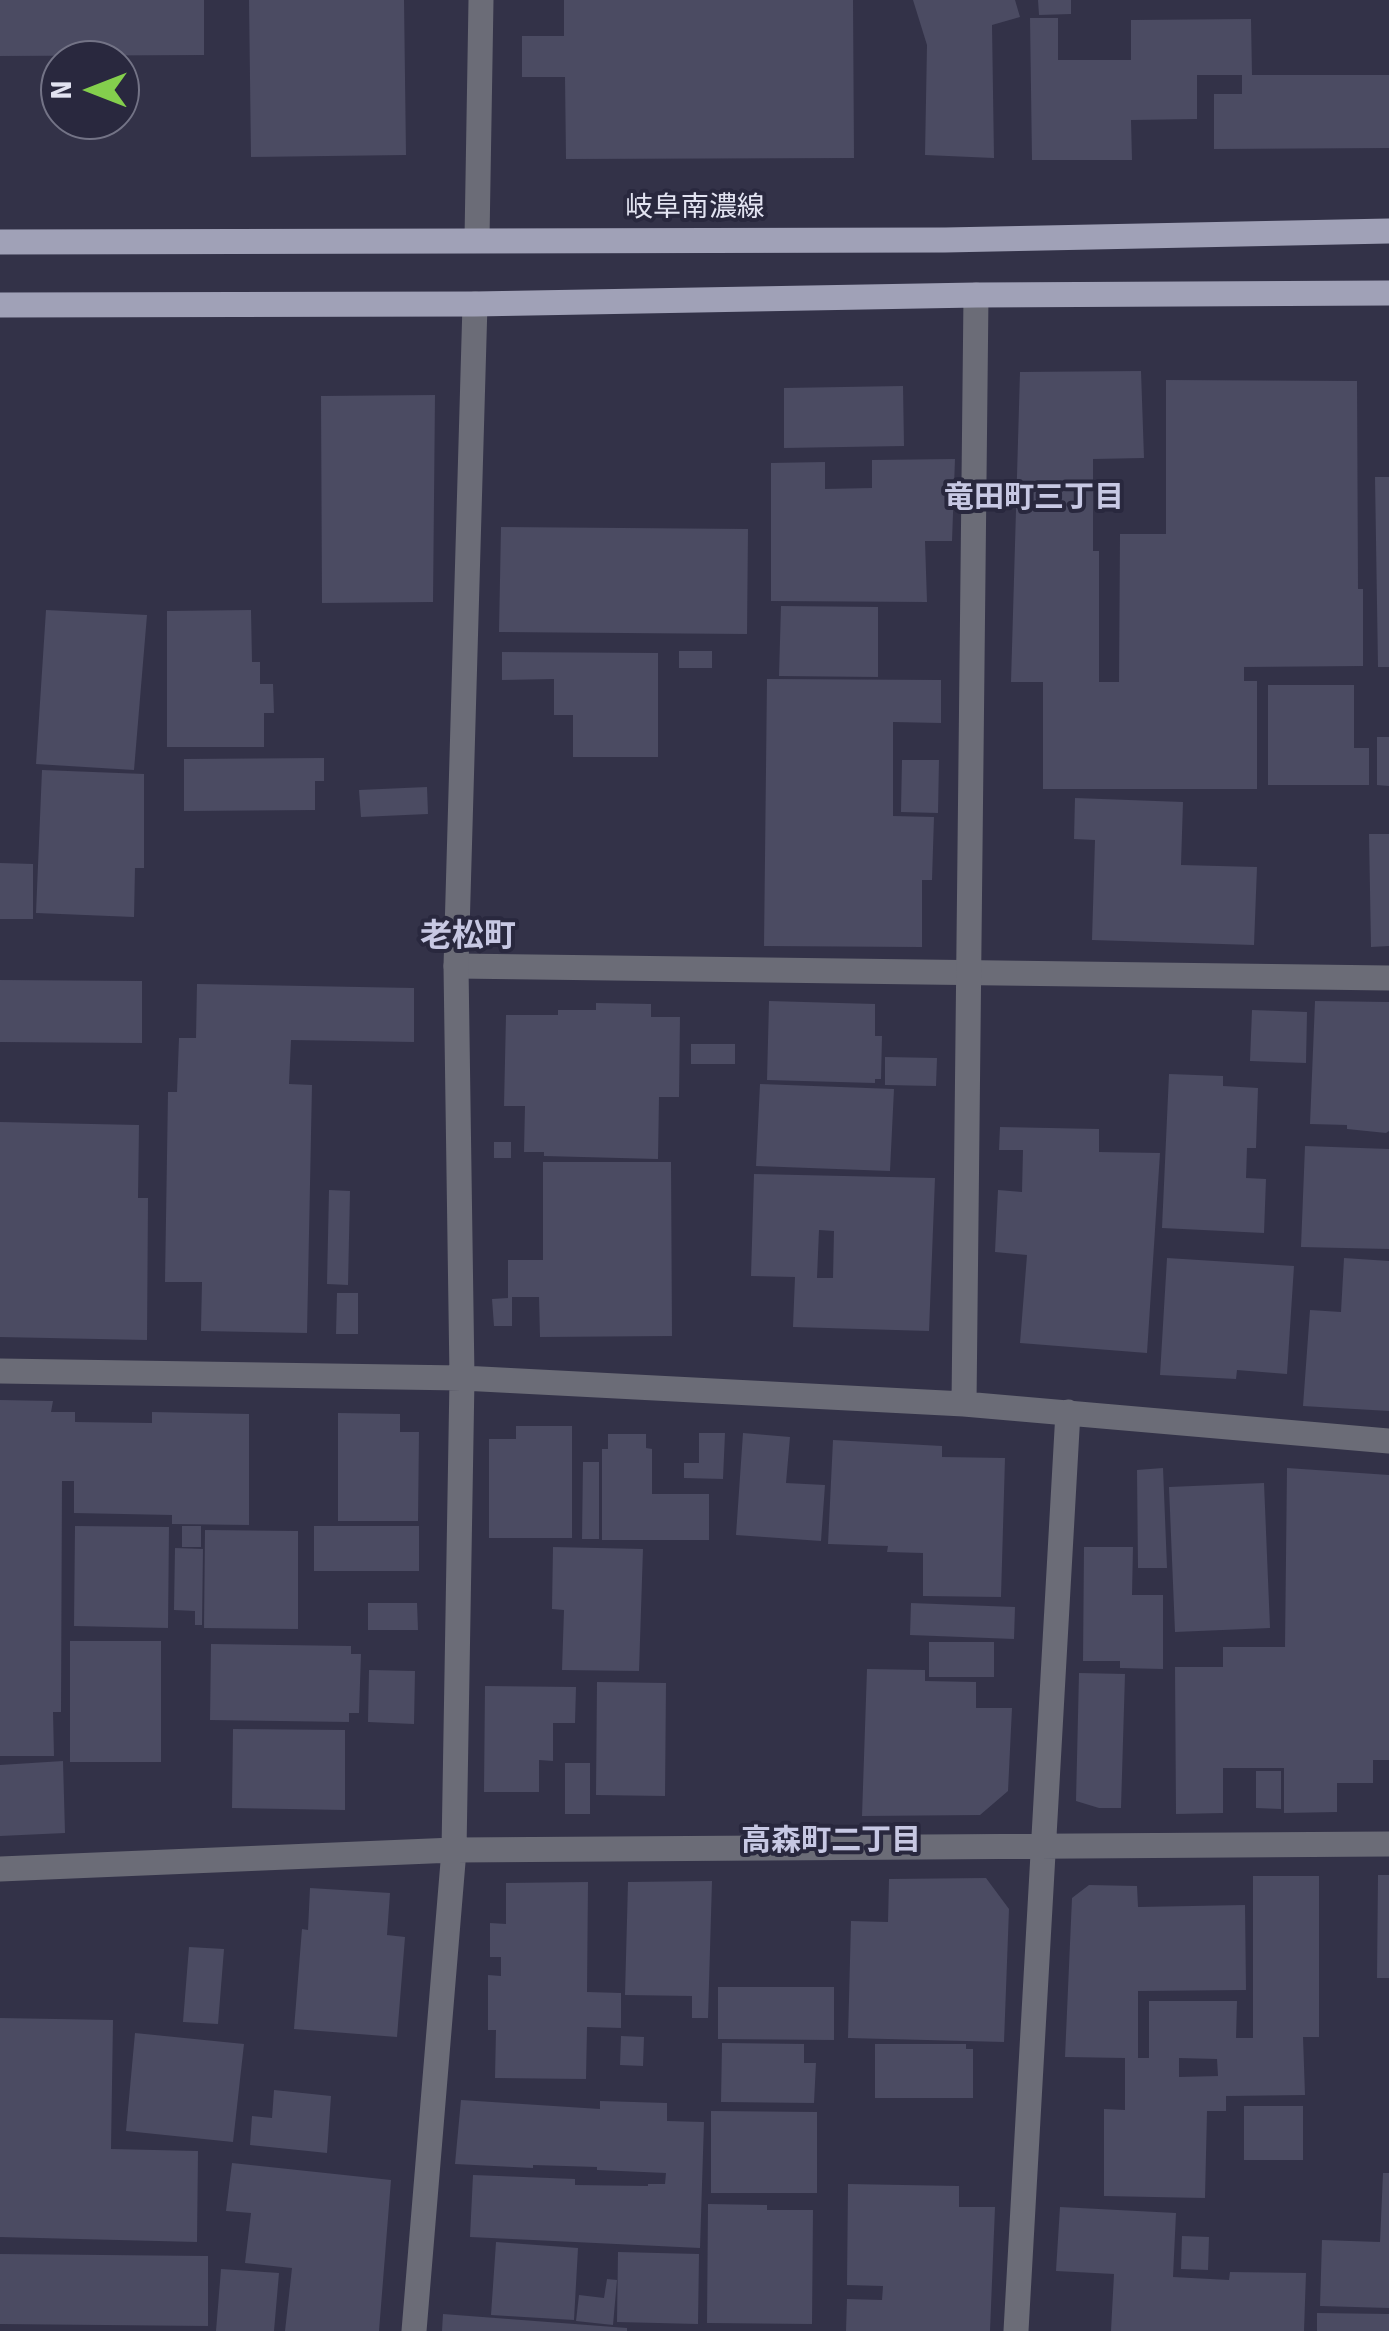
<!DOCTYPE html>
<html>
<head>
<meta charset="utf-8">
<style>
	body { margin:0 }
	#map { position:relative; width:1389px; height:2331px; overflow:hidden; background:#333248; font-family:Signika,sans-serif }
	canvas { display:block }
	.north { position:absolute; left:40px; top:40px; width:100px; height:100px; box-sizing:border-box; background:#29283e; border:2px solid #737386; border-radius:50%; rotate:270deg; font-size:28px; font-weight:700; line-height:40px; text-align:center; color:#e2e3f1 }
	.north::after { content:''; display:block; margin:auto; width:35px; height:45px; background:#84cf4d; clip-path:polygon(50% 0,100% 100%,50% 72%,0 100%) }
</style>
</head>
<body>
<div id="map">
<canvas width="1389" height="2331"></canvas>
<div class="north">N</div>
</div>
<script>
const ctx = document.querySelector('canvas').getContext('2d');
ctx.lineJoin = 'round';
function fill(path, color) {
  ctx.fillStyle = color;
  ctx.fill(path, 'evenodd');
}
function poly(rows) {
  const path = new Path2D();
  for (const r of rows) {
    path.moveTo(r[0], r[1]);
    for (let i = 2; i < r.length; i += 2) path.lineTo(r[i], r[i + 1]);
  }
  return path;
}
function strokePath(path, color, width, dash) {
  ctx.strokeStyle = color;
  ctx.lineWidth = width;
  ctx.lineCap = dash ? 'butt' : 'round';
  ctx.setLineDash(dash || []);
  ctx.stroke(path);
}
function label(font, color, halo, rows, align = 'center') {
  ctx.font = font + ' Signika,"Noto Sans JP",sans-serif';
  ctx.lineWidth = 8;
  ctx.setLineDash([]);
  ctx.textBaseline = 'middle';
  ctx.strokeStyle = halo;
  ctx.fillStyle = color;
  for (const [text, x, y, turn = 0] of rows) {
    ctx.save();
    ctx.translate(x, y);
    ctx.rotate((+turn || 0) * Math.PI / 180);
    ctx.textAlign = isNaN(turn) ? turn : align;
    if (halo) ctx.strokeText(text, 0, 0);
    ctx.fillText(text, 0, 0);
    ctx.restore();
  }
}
fill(poly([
	[0,0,204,0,204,55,0,56],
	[249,0,404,0,406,155,251,157],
	[564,0,853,0,854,158,566,159,565,77,522,77,522,36,564,36],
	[913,0,1015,0,1020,17,992,25,994,158,925,155,927,45],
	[1038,0,1071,0,1071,14,1039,15],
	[1030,18,1058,18,1058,60,1131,60,1131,20,1251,19,1252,75,1389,75,1389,148,1214,149,1214,94,1242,94,1242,75,1197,75,1197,119,1131,120,1132,160,1032,160],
	[1141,371,1144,458,1093,459,1093,551,1099,551,1099,682,1119,682,1120,534,1166,534,1166,380,1357,381,1358,589,1363,589,1363,666,1244,667,1244,681,1257,681,1257,789,1043,789,1043,682,1011,682,1020,372],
	[903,386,904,446,784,448,784,388],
	[435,395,433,602,322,603,321,396],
	[955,459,952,541,925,541,927,602,771,601,771,463,825,462,825,489,872,488,872,460],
	[1375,477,1389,477,1389,667,1378,667],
	[501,527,748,529,747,634,499,632],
	[781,606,878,607,878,677,779,676],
	[46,610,147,615,134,770,36,764],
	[251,610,252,662,260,662,260,684,273,684,274,713,264,713,264,747,167,747,167,611],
	[679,651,712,651,712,668,679,668],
	[502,652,658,653,658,757,573,757,573,715,554,715,554,679,502,680],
	[767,679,941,680,941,723,893,722,893,816,934,817,932,880,922,880,922,947,764,946],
	[1268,685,1354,685,1354,748,1369,748,1369,785,1268,785],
	[1377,737,1389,737,1389,786,1377,785],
	[324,758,324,781,315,781,315,810,184,811,184,759],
	[902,760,939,760,938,813,901,812],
	[42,770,144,774,144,868,135,868,134,917,36,913],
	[427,787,428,814,361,817,359,790],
	[1075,798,1183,802,1181,865,1257,867,1254,945,1092,940,1095,840,1074,839],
	[1369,834,1389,834,1389,946,1371,947],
	[0,863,33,864,33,919,0,919],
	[0,980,142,981,142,1043,0,1042],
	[197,984,414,988,414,1042,291,1040,289,1084,312,1085,307,1333,201,1331,202,1282,165,1282,168,1092,177,1092,179,1038,196,1038],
	[769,1001,875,1004,875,1036,882,1036,881,1079,875,1079,875,1083,767,1080],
	[1315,1001,1389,1002,1389,1131,1386,1133,1347,1129,1347,1125,1310,1124],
	[596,1003,651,1004,651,1017,680,1017,679,1097,659,1097,658,1159,544,1156,544,1152,524,1152,525,1106,504,1106,506,1015,558,1015,558,1010,596,1010],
	[1252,1010,1307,1012,1306,1063,1250,1061],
	[691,1044,735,1044,735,1064,691,1064],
	[885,1057,937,1058,936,1086,885,1085],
	[1169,1074,1223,1076,1223,1086,1258,1088,1256,1148,1247,1148,1246,1178,1266,1179,1264,1233,1162,1228],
	[760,1084,894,1089,890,1171,756,1166],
	[0,1122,139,1125,138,1198,148,1198,147,1340,0,1337],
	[1000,1127,1099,1129,1099,1152,1160,1153,1147,1353,1020,1343,1027,1255,995,1252,998,1190,1022,1192,1023,1150,999,1150],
	[494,1142,511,1142,511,1158,494,1158],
	[1305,1146,1389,1149,1389,1249,1301,1247],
	[543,1162,671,1162,672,1336,540,1337,539,1297,512,1297,512,1326,494,1326,492,1299,508,1298,508,1260,543,1260],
	[754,1174,935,1178,929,1331,793,1327,795,1277,751,1276],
	[819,1230,834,1231,833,1278,817,1278],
	[329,1190,350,1191,348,1285,327,1284],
	[1167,1258,1294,1266,1287,1374,1237,1370,1236,1379,1160,1375],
	[1344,1258,1389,1261,1389,1411,1303,1406,1310,1310,1341,1312],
	[337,1293,358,1293,358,1334,336,1334],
	[0,1400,53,1401,51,1412,75,1412,75,1422,152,1423,152,1412,249,1414,249,1525,172,1524,172,1515,74,1513,74,1481,62,1481,61,1712,53,1712,54,1756,0,1756],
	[338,1413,400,1414,400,1432,419,1432,418,1521,338,1521],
	[516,1426,572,1426,572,1538,489,1538,489,1439,516,1439],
	[699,1433,725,1433,723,1479,684,1478,684,1463,699,1463],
	[743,1433,790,1437,786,1483,825,1485,821,1541,736,1535],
	[608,1434,646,1434,646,1448,652,1449,652,1494,709,1494,709,1540,602,1540,602,1449,608,1449],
	[833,1440,942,1446,942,1457,1005,1458,1001,1597,923,1596,923,1553,887,1552,888,1546,828,1544],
	[583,1462,599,1462,599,1539,582,1539],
	[1163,1468,1167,1568,1138,1568,1137,1470],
	[1287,1468,1389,1475,1389,1760,1373,1760,1373,1783,1337,1783,1337,1812,1284,1813,1284,1768,1223,1768,1223,1813,1176,1814,1175,1667,1223,1667,1223,1647,1285,1647],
	[1264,1483,1270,1628,1175,1632,1169,1487],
	[75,1526,169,1527,168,1628,74,1626],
	[182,1526,201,1526,201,1547,182,1547],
	[314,1526,419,1526,419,1571,314,1571],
	[205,1530,298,1531,298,1629,204,1628],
	[553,1547,643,1549,639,1671,562,1670,564,1610,552,1609],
	[1084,1547,1133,1547,1132,1595,1163,1595,1163,1669,1120,1668,1120,1661,1083,1661],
	[175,1548,203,1549,202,1625,195,1625,195,1611,174,1610],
	[368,1603,417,1603,418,1630,368,1630],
	[911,1603,1015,1607,1014,1639,910,1635],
	[70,1641,161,1641,161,1762,70,1762],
	[929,1642,994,1642,994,1677,929,1677],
	[211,1644,351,1646,351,1654,361,1654,359,1713,349,1713,349,1722,210,1720],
	[867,1669,925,1670,925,1681,976,1682,976,1708,1012,1708,1008,1791,980,1815,862,1816],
	[369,1670,415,1671,414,1724,368,1722],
	[1079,1673,1125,1674,1121,1808,1099,1808,1076,1801],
	[597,1682,666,1683,665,1796,596,1795],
	[485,1686,576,1687,575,1723,553,1723,553,1761,539,1760,539,1792,484,1792],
	[233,1729,345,1730,345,1810,232,1808],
	[63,1761,65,1833,0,1836,0,1765],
	[565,1763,590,1763,590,1814,565,1814],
	[1256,1771,1281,1771,1281,1809,1256,1808],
	[1378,1875,1389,1875,1389,1978,1377,1978],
	[1253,1876,1319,1876,1319,2037,1303,2037,1305,2095,1226,2096,1226,2111,1207,2111,1205,2198,1104,2196,1104,2109,1125,2110,1125,2058,1065,2057,1072,1898,1089,1885,1137,1886,1138,1907,1245,1905,1246,1990,1138,1991,1138,2058,1149,2058,1149,2001,1237,2001,1236,2038,1253,2038],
	[1179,2058,1217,2059,1218,2076,1179,2077],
	[986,1878,1009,1909,1004,2042,848,2038,851,1921,888,1922,889,1879],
	[712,1881,708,2018,692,2018,692,1996,625,1995,628,1882],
	[588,1882,587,1992,621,1993,621,2028,587,2027,586,2079,495,2078,496,2030,488,2030,488,1975,501,1976,501,1957,490,1957,490,1923,506,1924,506,1883],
	[310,1888,390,1893,387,1935,405,1937,397,2037,294,2029,302,1929,308,1930],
	[189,1947,224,1949,218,2024,183,2022],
	[718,1987,834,1987,834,2040,718,2039],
	[0,2018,113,2020,111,2149,198,2151,197,2242,0,2237],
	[135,2033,244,2044,233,2142,126,2131],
	[621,2036,644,2037,643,2066,620,2065],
	[722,2043,804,2044,804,2063,816,2063,814,2103,721,2102],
	[875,2044,966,2044,966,2049,973,2049,973,2098,875,2098],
	[274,2090,331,2096,327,2153,250,2145,252,2116,272,2118],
	[461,2100,600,2109,600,2101,667,2103,667,2121,704,2122,700,2248,470,2237,473,2175,575,2179,575,2185,648,2186,648,2184,665,2184,666,2173,597,2170,597,2167,533,2165,533,2168,455,2164],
	[1244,2106,1303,2106,1303,2160,1244,2160],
	[711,2111,817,2112,817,2193,711,2193],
	[232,2163,391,2180,379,2331,285,2331,292,2268,245,2263,251,2213,226,2211],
	[1383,2173,1389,2173,1389,2308,1320,2306,1322,2240,1380,2242],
	[848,2184,959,2186,959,2207,995,2207,990,2331,846,2331,847,2299,882,2300,883,2286,847,2285],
	[708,2204,767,2205,767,2210,813,2210,812,2324,707,2323],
	[1060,2207,1176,2213,1173,2277,1229,2280,1230,2272,1306,2273,1304,2331,1111,2331,1114,2274,1056,2271],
	[1182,2236,1209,2237,1208,2270,1181,2269],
	[496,2242,578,2248,574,2320,491,2315],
	[618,2252,699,2254,698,2324,617,2322],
	[0,2254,208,2256,208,2326,0,2324],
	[221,2269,279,2273,274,2331,216,2331],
	[607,2279,617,2280,613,2325,576,2321,579,2295,604,2298],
	[1317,2313,1389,2314,1389,2331,1317,2331],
	[443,2314,627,2328,627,2331,442,2331]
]), '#4b4b62');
strokePath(poly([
	[456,966,1389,978]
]), '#6b6c77', 25);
strokePath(poly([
	[477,239,481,0],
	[0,1371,462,1378,964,1404,1389,1441],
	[964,1404,976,295],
	[0,1869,454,1850,1389,1844],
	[414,2331,454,1850,462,1378,456,966,475,304],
	[1016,2331,1068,1412]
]), '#6b6c77', 25);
strokePath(poly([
	[0,242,945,240,1389,231],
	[0,305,475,304,976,295,1389,293]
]), '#a0a1b7', 25);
label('28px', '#e2e3f1', '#29283e', [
	["岐阜南濃線",695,209]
]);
label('bold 30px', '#c7c8e3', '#29283e', [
	["竜田町三丁目",1034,499],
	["高森町二丁目",831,1842]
]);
label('bold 32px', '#c7c8e3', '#29283e', [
	["老松町",468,938]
]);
</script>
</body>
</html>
